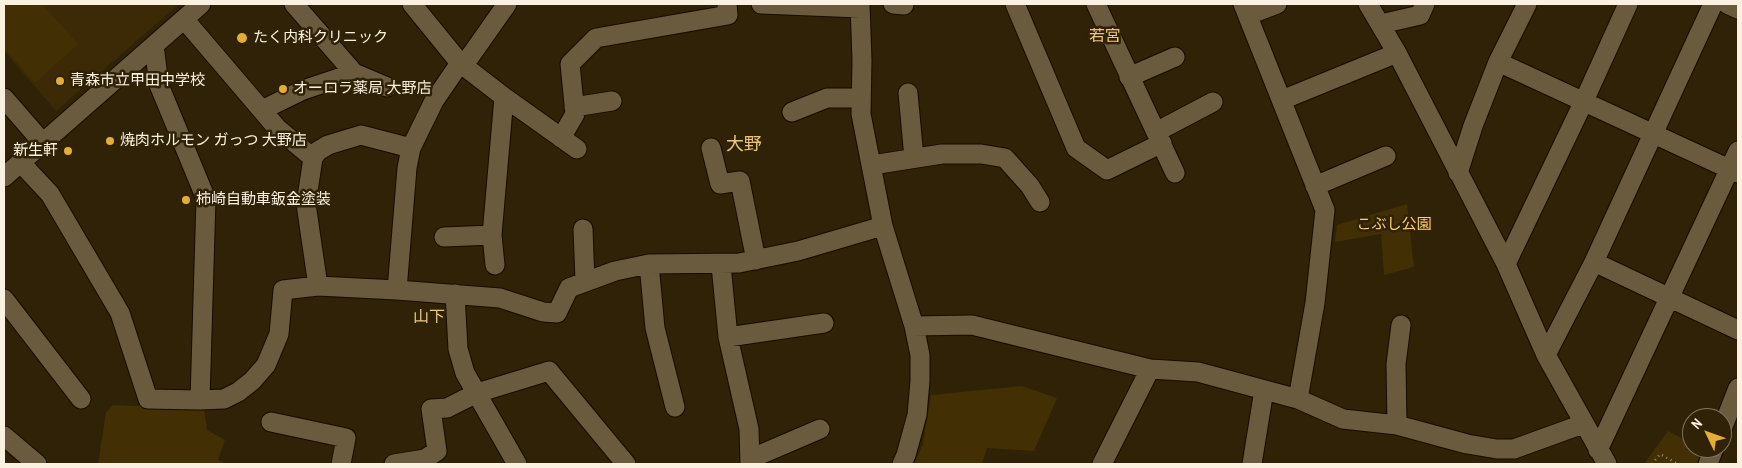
<!DOCTYPE html>
<html>
<head>
<meta charset="utf-8">
<style>
	body { margin:0 }
	#map { position:relative; width:1742px; height:468px; overflow:hidden; background:#2f2206; font-family:"Archivo Narrow",sans-serif }
	canvas { display:block }
	.frame { position:absolute; inset:0; border:5px solid #faf1e1; pointer-events:none }
	.north { position:absolute; left:1682px; top:408px; width:50px; height:50px; box-sizing:border-box; background:#2f2206; border:1px solid #80755e; border-radius:50%; rotate:312deg; font-size:14px; font-weight:700; line-height:20px; text-align:center; color:#faf1e1 }
	.north::after { content:''; display:block; margin:auto; width:18px; height:22px; background:#e5ad35; clip-path:polygon(50% 0,100% 100%,50% 72%,0 100%) }
</style>
</head>
<body>
<div id="map">
<canvas width="1742" height="468"></canvas>
<div class="frame"></div>
<div class="north">N</div>
</div>
<script>
const ctx = document.querySelector('canvas').getContext('2d');
ctx.lineJoin = 'round';
function fill(path, color) {
  ctx.fillStyle = color;
  ctx.fill(path, 'evenodd');
}
function poly(rows) {
  const path = new Path2D();
  for (const r of rows) {
    path.moveTo(r[0], r[1]);
    for (let i = 2; i < r.length; i += 2) path.lineTo(r[i], r[i + 1]);
  }
  return path;
}
function strokePath(path, color, width, dash) {
  ctx.strokeStyle = color;
  ctx.lineWidth = width;
  ctx.lineCap = dash ? 'butt' : 'round';
  ctx.setLineDash(dash || []);
  ctx.stroke(path);
}
function label(font, color, halo, rows, align = 'center') {
  ctx.font = font + ' "Archivo Narrow","Noto Sans JP",sans-serif';
  ctx.lineWidth = 5;
  ctx.setLineDash([]);
  ctx.textBaseline = 'middle';
  ctx.strokeStyle = halo;
  ctx.fillStyle = color;
  for (const [text, x, y, turn = 0] of rows) {
    ctx.save();
    ctx.translate(x, y);
    ctx.rotate((+turn || 0) * Math.PI / 180);
    ctx.textAlign = isNaN(turn) ? turn : align;
    if (halo) ctx.strokeText(text, 0, 0);
    ctx.fillText(text, 0, 0);
    ctx.restore();
  }
}
fill(poly([
	[4,4,179,4,56,111,4,51]
]), '#3c2a06');
fill(poly([
	[4,4,42,4,78,44,35,83,4,48],
	[1407,204,1414,267,1384,275,1381,234,1335,242,1337,225],
	[1022,386,1057,398,1034,451,987,448,982,464,914,464,923,444,931,395],
	[113,405,204,409,207,430,225,440,218,460,227,464,98,464,106,412],
	[1668,431,1692,443,1692,448,1702,448,1709,451,1702,464,1644,464]
]), '#422f04');
const minor = poly([
	[294,4,354,73],
	[412,4,460,63,504,97,577,149],
	[761,4,860,8],
	[860,4,862,60,861,114,883,226,914,326,920,355,920,381,917,415,906,455,902,464],
	[893,4,904,5],
	[1015,4,1076,148,1107,170,1162,143],
	[1096,4,1175,173],
	[1243,4,1325,210,1315,303,1298,399],
	[1368,4,1397,53,1506,264,1546,355,1607,464],
	[1713,4,1594,262,1738,330],
	[1727,4,1738,9],
	[1248,15,1277,4],
	[184,19,277,128,313,158],
	[1381,24,1420,15,1425,4],
	[1498,62,1738,173],
	[460,63,434,101,411,148,407,168,397,290,500,298,543,312,557,313,569,288,615,271,649,264,739,263,798,251,883,226],
	[464,65,507,4],
	[1129,77,1175,57],
	[908,93,914,158],
	[4,98,43,143],
	[1282,100,1397,53],
	[574,107,612,101],
	[262,110,303,90,354,73,387,87],
	[792,112,827,98,860,98],
	[1156,132,1213,102],
	[561,138,575,114,570,64,596,38,728,15,727,4],
	[711,148,720,184,740,181,756,260],
	[20,162,50,194,120,313,148,399,200,400,206,199,159,85,154,45],
	[872,165,942,154,981,154,1005,158,1030,186,1040,202],
	[1458,173,1473,126,1498,62,1527,4],
	[4,177,201,4],
	[1315,186,1386,156],
	[583,229,585,281],
	[444,237,492,235],
	[649,264,655,328,675,407],
	[1506,264,1584,101,1628,4],
	[495,265,492,235,504,97],
	[721,265,728,337,749,429,750,464],
	[318,286,306,204,313,158,318,151,328,145,361,135,411,148],
	[455,294,458,349,465,373,517,464],
	[4,299,81,399],
	[914,326,972,325,1150,369,1198,372,1298,399,1343,419,1397,425,1467,444,1497,449,1514,449,1583,424],
	[728,337,824,323],
	[1546,355,1594,262],
	[200,400,224,399,238,392,252,381,266,365,279,334,283,290,318,286,397,290],
	[271,422,346,438,341,464],
	[1397,425,1396,364,1401,325],
	[1722,429,1738,388],
	[4,436,37,464],
	[1598,450,1738,151],
	[750,459,820,429],
	[394,464,425,459,437,451,431,409,447,408,477,393,549,371,626,464],
	[1102,464,1150,369],
	[1252,464,1264,390],
	[1708,464,1714,448]
]);
strokePath(minor, '#170b00', 21);
strokePath(poly([
	[1652,464,1660,454,1678,464]
]), '#958a74', 2.5, [1, 4]);
strokePath(minor, '#6a5b3f', 19);
for (const [x, y, r, color] of [
	[242,38,6,"#e5ad35"],
	[60,81,5,"#e5ad35"],
	[283,89,5,"#e5ad35"],
	[110,141,5,"#e5ad35"],
	[68,151,5,"#e5ad35"],
	[186,200,5,"#e5ad35"]
]) {
  const dot = new Path2D();
  dot.arc(x, y, r, 0, 2 * Math.PI);
  ctx.fillStyle = color;
  ctx.fill(dot);
  strokePath(dot, '#2f2206', 2);
}
label('15px', '#faf1e1', '#2f2206', [
	["たく内科クリニック",253,38],
	["青森市立甲田中学校",70,81],
	["オーロラ薬局 大野店",293,89],
	["焼肉ホルモン ガっつ 大野店",120,141],
	["新生軒",58,151,"right"],
	["柿崎自動車鈑金塗装",196,200]
], 'left');
label('15px', '#fece71', '#2f2206', [
	["こぶし公園",1394,225]
]);
label('16px', '#ebc57d', '#2f2206', [
	["若宮",1105,37],
	["山下",429,318]
]);
label('18px', '#ebc57d', '#2f2206', [
	["大野",744,145]
]);
</script>
</body>
</html>
